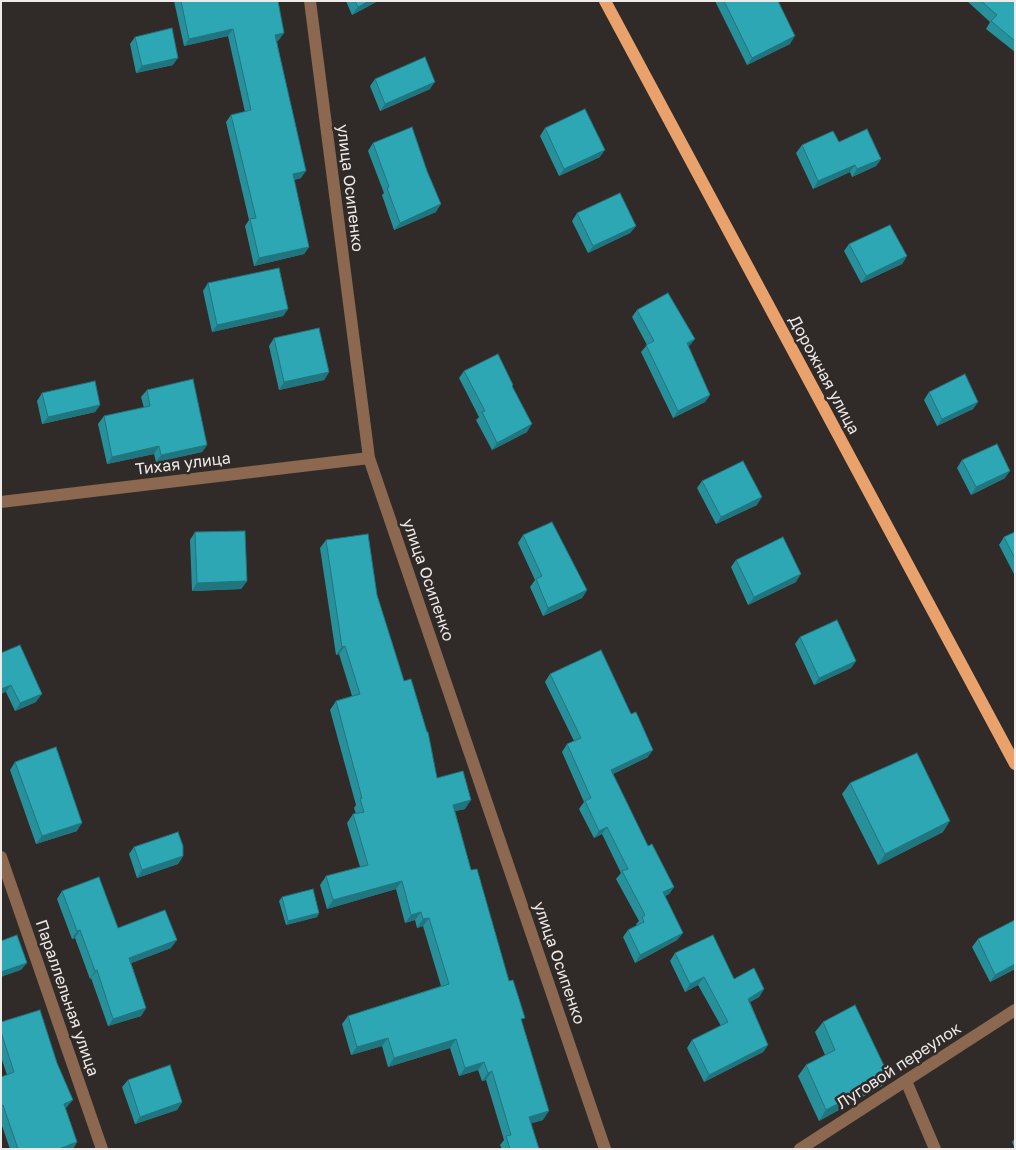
<!DOCTYPE html>
<html>
<head>
<meta charset="utf-8">
<style>
	body { margin:0 }
	#map { position:relative; width:1016px; height:1150px; overflow:hidden; background:#302b28; font-family:"Golos Text",sans-serif }
	canvas { display:block }
	.frame { position:absolute; inset:0; border:2px solid #eeeae8; pointer-events:none }
</style>
</head>
<body>
<div id="map">
<canvas width="1016" height="1150"></canvas>
<div class="frame"></div>
</div>
<script>
const ctx = document.querySelector('canvas').getContext('2d');
ctx.lineJoin = 'round';
function poly(rows) {
  const path = new Path2D();
  for (const r of rows) {
    path.moveTo(r[0], r[1]);
    for (let i = 2; i < r.length; i += 2) path.lineTo(r[i], r[i + 1]);
  }
  return path;
}
function strokePath(path, color, width, dash) {
  ctx.strokeStyle = color;
  ctx.lineWidth = width;
  ctx.lineCap = dash ? 'butt' : 'round';
  ctx.setLineDash(dash || []);
  ctx.stroke(path);
}
function fill(path, color) {
  ctx.fillStyle = color;
  ctx.fill(path, 'evenodd');
}
function label(font, color, halo, rows, align = 'center') {
  ctx.font = font + ' "Golos Text",sans-serif';
  ctx.lineWidth = 5;
  ctx.setLineDash([]);
  ctx.textBaseline = 'middle';
  ctx.strokeStyle = halo;
  ctx.fillStyle = color;
  for (const [text, x, y, turn = 0] of rows) {
    ctx.save();
    ctx.translate(x, y);
    ctx.rotate((+turn || 0) * Math.PI / 180);
    ctx.textAlign = isNaN(turn) ? turn : align;
    if (halo) ctx.strokeText(text, 0, 0);
    ctx.fillText(text, 0, 0);
    ctx.restore();
  }
}
strokePath(poly([
	[310,1,369,458,605,1149],
	[1,502,369,458],
	[1,857,102,1149],
	[906,1081,935,1149],
	[800,1149,1015,1010]
]), '#8b684f', 12);
strokePath(poly([
	[605,1,1015,764]
]), '#eaa26d', 12);
fill(poly([
	[174,1,278,1,279,40,277,41,301,178,294,180,309,247,304,254,254,266,245,226,249,220,226,122,231,115,245,112,228,36,184,46],
	[346,1,378,1,352,15],
	[715,1,778,1,790,44,747,65],
	[967,1,1015,1,1015,52,986,29,990,22],
	[135,37,173,65,136,73,130,44],
	[375,79,430,89,380,111,370,86],
	[545,128,600,157,559,176,540,136],
	[839,142,881,159,876,166,852,177,850,172,813,189,796,153,802,145],
	[373,143,436,212,394,230,382,195,384,193,368,151],
	[577,213,636,226,630,233,588,253,572,221],
	[849,244,907,256,902,264,861,283,844,251],
	[208,283,288,309,283,316,212,332,203,291],
	[637,310,695,339,688,347,710,395,705,402,673,418,641,352,647,345,632,317],
	[274,338,329,372,324,380,279,390,269,346],
	[464,371,513,385,512,387,527,432,492,450,476,420,479,417,459,378],
	[147,390,207,445,202,452,156,462,154,454,107,464,98,424,104,416,144,408,141,397],
	[929,392,978,402,973,409,937,426,924,400],
	[42,393,100,405,95,412,42,424,37,401],
	[962,460,1005,478,971,495,957,468],
	[702,481,757,505,716,524,697,488],
	[195,532,247,581,241,589,192,591,190,540],
	[1015,532,1015,576,999,545,1004,537],
	[523,535,587,590,582,598,543,616,530,587,535,580,518,543],
	[326,540,377,595,404,681,437,778,465,809,455,811,471,870,509,981,522,1022,543,1120,531,1123,539,1149,502,1149,500,1145,504,1140,486,1080,482,1081,478,1070,459,1076,450,1048,388,1067,382,1046,351,1055,342,1024,348,1016,441,986,423,926,417,928,415,920,405,923,396,889,327,909,320,885,326,876,360,867,347,823,353,814,356,814,354,808,356,805,330,710,336,701,352,696,339,654,336,655,320,548],
	[736,560,796,582,748,605,731,567],
	[800,637,856,661,851,668,814,685,795,644],
	[1,653,36,702,15,711,6,692],
	[550,674,648,757,613,774,648,846,674,887,669,894,665,896,683,933,677,940,635,963,623,937,628,930,637,925,636,924,639,921,616,879,621,873,602,834,594,838,579,809,584,802,562,752,567,744,574,741,545,682],
	[15,762,77,831,36,844,10,770],
	[850,783,943,832,878,865,842,794],
	[134,847,183,856,178,864,137,878,129,854],
	[62,891,118,928,171,948,131,963,146,1008,141,1016,108,1026,91,978,90,979,75,938,72,939,57,899],
	[282,897,319,913,317,917,286,925,279,901],
	[1015,920,1015,969,990,982,972,947,978,939],
	[675,953,734,979,764,989,759,997,750,1002,768,1045,763,1052,704,1082,687,1048,692,1040,721,1026,698,985,685,992,670,961],
	[1,1022,67,1107,65,1108,77,1142,73,1149,10,1149,1,1123,1,1077,7,1075,1,1057],
	[823,1022,889,1076,882,1086,819,1121,798,1076,806,1065,825,1055,815,1032],
	[128,1080,182,1102,177,1110,135,1124,122,1087],
	[1015,1138,1015,1149,1012,1142]
]), '#28909b');
fill(poly([
	[369,1,378,1,352,15,358,7],
	[233,29,228,36,184,46,189,39],
	[284,33,279,40,270,42,275,35],
	[795,36,790,44,747,65,752,58],
	[178,58,173,65,136,73,142,66],
	[435,82,430,89,380,111,385,104],
	[605,150,600,157,559,176,564,169],
	[881,159,876,166,852,177,857,169],
	[855,165,850,172,813,189,818,181],
	[306,171,301,178,288,181,293,174],
	[441,204,436,212,394,230,400,223],
	[636,226,630,233,588,253,593,246],
	[309,247,304,254,254,266,259,258],
	[907,256,902,264,861,283,866,276],
	[288,309,283,316,212,332,217,325],
	[695,339,689,346,681,350,687,343],
	[329,372,324,380,279,390,284,382],
	[710,395,705,402,673,418,678,411],
	[978,402,973,409,937,426,942,419],
	[100,405,95,412,42,424,48,417],
	[532,424,527,432,492,450,497,443],
	[207,445,202,452,156,462,161,455],
	[159,446,154,454,107,464,112,457],
	[1010,471,1005,478,971,495,976,487],
	[762,497,757,505,716,524,721,517],
	[801,574,796,582,748,605,754,597],
	[247,581,241,589,192,591,197,583],
	[587,590,582,598,543,616,548,608],
	[345,646,339,654,336,655,342,647],
	[856,661,851,668,814,685,819,678],
	[11,685,6,692,1,694,1,689],
	[42,694,36,702,15,711,20,703],
	[653,750,648,757,606,777,611,770],
	[471,800,465,809,447,813,453,805],
	[950,821,943,832,878,865,885,854],
	[82,823,77,831,36,844,42,836],
	[607,827,602,834,594,838,599,831],
	[183,856,178,864,137,878,142,870],
	[402,881,396,889,327,909,333,900],
	[674,887,669,894,658,900,663,892],
	[421,912,415,920,405,923,411,915],
	[319,913,317,917,286,925,288,921],
	[429,918,423,926,417,928,423,919],
	[80,930,75,938,72,939,77,931],
	[683,933,677,940,635,963,640,955],
	[177,940,171,948,124,966,129,958],
	[27,963,21,970,1,977,1,972],
	[1015,964,1015,969,990,982,995,975],
	[97,970,91,978,90,979,95,971],
	[704,977,698,985,685,992,690,984],
	[764,989,759,997,743,1006,748,999],
	[146,1008,141,1016,108,1026,113,1019],
	[388,1038,382,1046,351,1055,357,1047],
	[456,1039,450,1048,388,1067,394,1058],
	[768,1045,763,1052,704,1082,709,1075],
	[484,1062,478,1070,459,1076,465,1068],
	[492,1071,486,1080,482,1081,488,1073],
	[889,1076,882,1086,819,1121,826,1110],
	[73,1100,67,1107,58,1111,64,1104],
	[182,1102,177,1110,135,1124,140,1117],
	[549,1111,543,1120,523,1126,529,1117],
	[77,1142,73,1149,59,1149]
]), '#20757e');
const building = poly([
	[181,1,278,1,284,33,275,35,306,171,293,174,309,247,259,258,250,219,256,218,231,115,251,110,233,29,189,39,181,1],
	[355,1,369,1,358,7,355,1],
	[724,1,778,1,795,36,752,58,724,1],
	[981,1,1015,1,1015,41,991,21,997,15,981,1],
	[172,28,178,58,142,66,135,37,172,28],
	[425,57,435,82,385,104,375,79,425,57],
	[585,109,605,150,564,169,545,128,585,109],
	[412,127,427,171,441,204,400,223,387,188,389,187,373,143,412,127],
	[867,129,881,159,857,169,855,165,818,181,802,145,833,131,839,142,867,129],
	[620,193,636,226,593,246,577,213,620,193],
	[890,225,907,256,866,276,849,244,890,225],
	[279,268,288,309,217,325,208,283,279,268],
	[668,293,695,339,687,343,710,395,678,411,646,345,654,341,637,310,668,293],
	[319,328,329,372,284,382,274,338,319,328],
	[498,354,513,385,512,386,532,424,497,443,482,412,485,411,464,371,498,354],
	[965,374,978,402,942,419,929,392,965,374],
	[193,379,207,445,161,455,159,446,112,457,104,416,150,406,147,390,193,379],
	[95,381,100,405,48,417,42,393,95,381],
	[997,444,1010,471,976,487,962,460,997,444],
	[743,461,762,497,721,517,702,481,743,461],
	[552,522,587,590,548,608,536,579,542,576,523,535,552,522],
	[245,531,247,581,197,583,195,532,245,531],
	[1015,532,1015,559,1004,537,1015,532],
	[368,534,377,595,404,681,411,679,427,732,428,732,437,778,463,771,471,800,453,805,471,870,477,869,509,981,513,980,525,1018,521,1019,549,1111,529,1117,539,1149,510,1149,506,1136,511,1135,492,1071,488,1073,484,1062,465,1068,456,1039,394,1058,388,1038,357,1047,348,1016,449,984,429,918,423,919,421,912,411,915,402,881,333,900,326,876,368,865,353,814,364,812,360,799,362,798,336,701,360,694,345,646,342,647,326,540,368,534],
	[783,537,801,574,754,597,736,560,783,537],
	[837,620,856,661,819,678,800,637,837,620],
	[20,645,42,694,20,703,11,685,1,689,1,653,20,645],
	[601,650,631,714,636,712,653,750,611,770,648,846,652,844,674,887,663,892,683,933,640,955,628,930,644,922,642,917,645,915,622,871,628,869,607,827,599,831,585,801,591,798,567,744,581,738,550,674,601,650],
	[56,747,82,823,42,836,15,762,56,747],
	[917,753,950,821,885,854,850,783,917,753],
	[178,832,183,846,183,856,142,870,134,847,178,832],
	[99,877,118,928,165,910,177,940,129,958,146,1008,113,1019,97,970,95,971,80,930,77,931,62,891,99,877],
	[313,889,319,913,288,921,282,897,313,889],
	[1015,920,1015,964,995,975,978,939,1015,920],
	[17,935,27,963,1,972,1,941,17,935],
	[713,935,734,979,754,968,764,989,748,999,768,1045,709,1075,692,1040,728,1022,704,977,690,984,675,953,713,935],
	[855,1005,889,1076,826,1110,806,1065,835,1050,823,1022,855,1005],
	[40,1010,57,1063,73,1100,64,1104,77,1142,59,1149,18,1149,3,1105,1,1106,1,1077,14,1072,1,1032,1,1022,40,1010],
	[170,1065,182,1102,140,1117,128,1080,170,1065]
]);
fill(building, '#2ea7b4');
strokePath(building, '#20757e', 1);
label('16px', '#eeeae8', '#302b28', [
	["улица Осипенко",350,188,83],
	["Дорожная улица",824,375,62],
	["Тихая улица",183,464,-7],
	["улица Осипенко",428,580,71],
	["улица Осипенко",559,963,71],
	["Параллельная улица",67,998,71],
	["Луговой переулок",899,1066,-33]
]);
</script>
</body>
</html>
